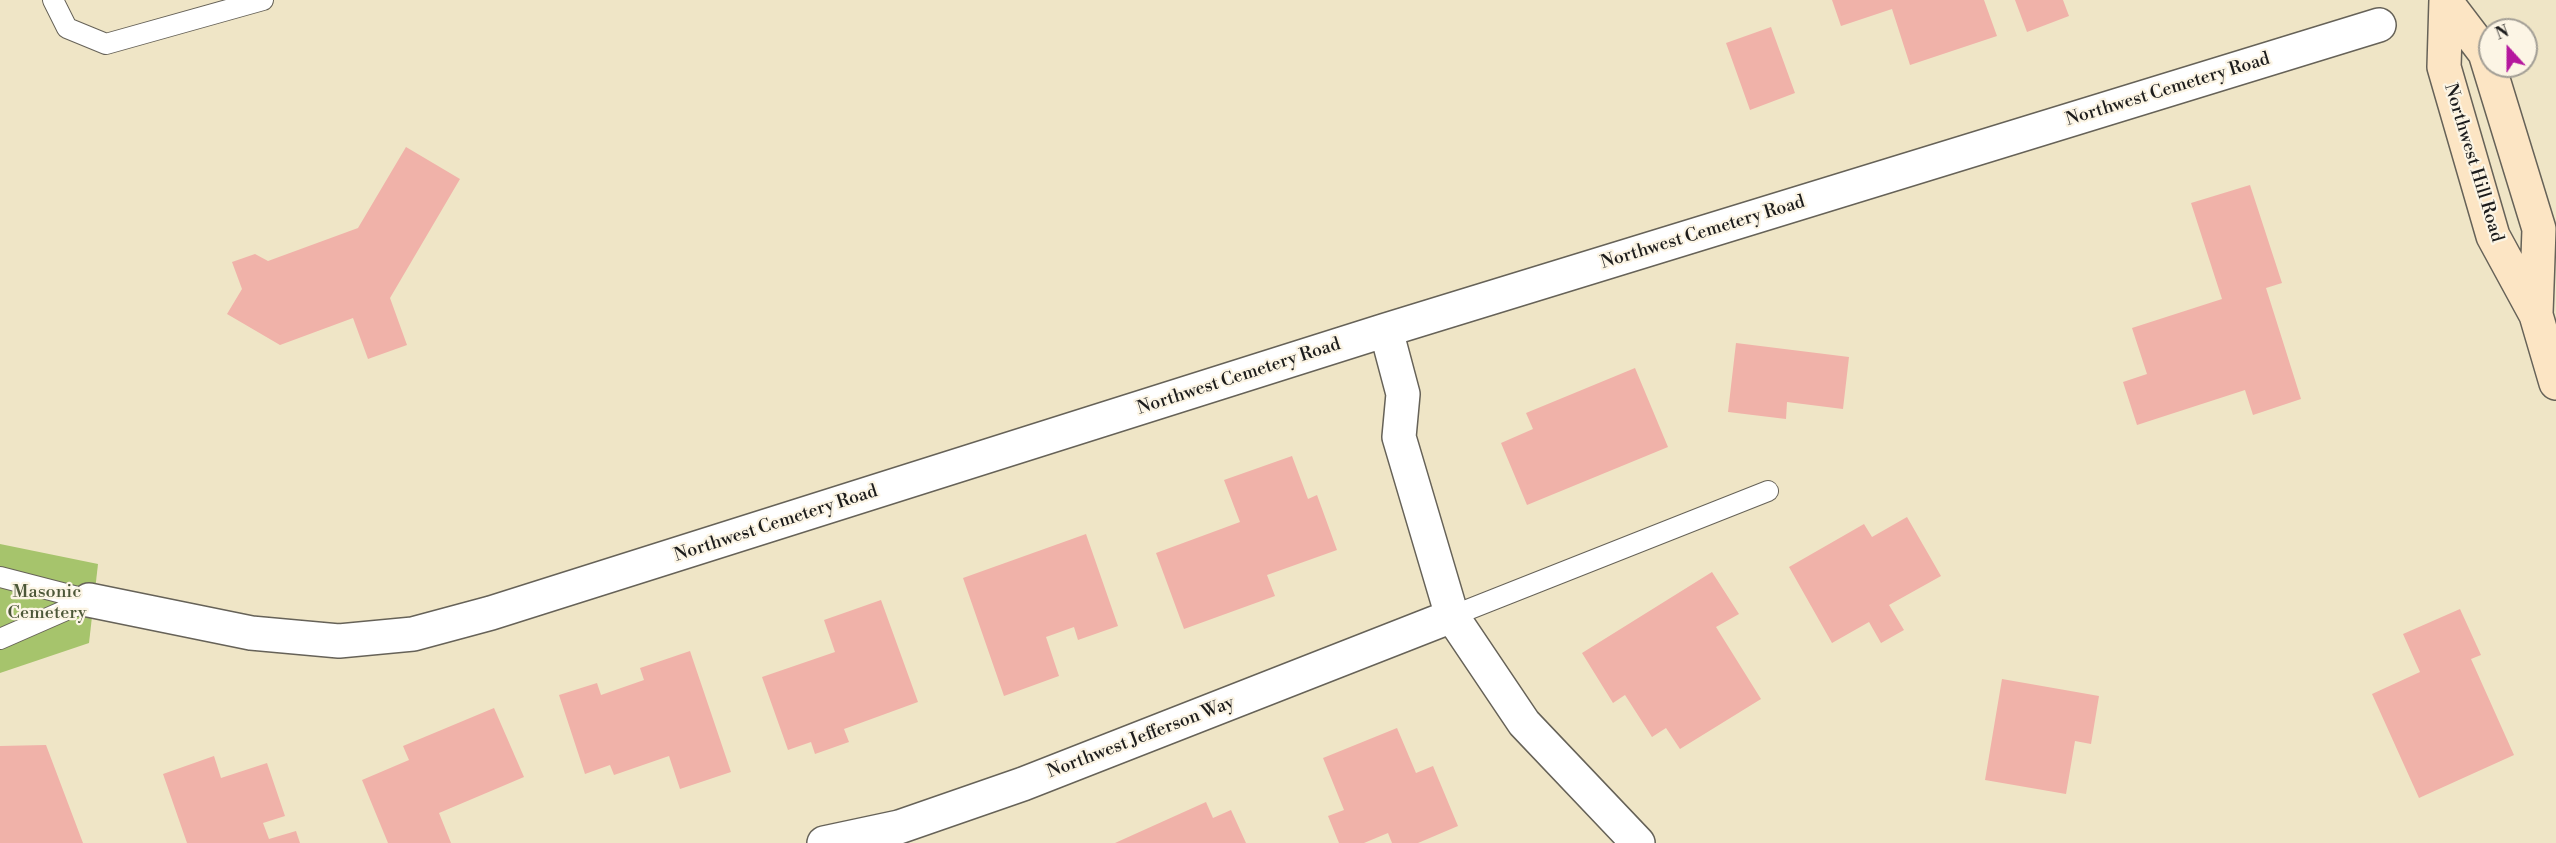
<!DOCTYPE html>
<html>
<head>
<meta charset="utf-8">
<style>
	body { margin:0 }
	#map { position:relative; width:2556px; height:843px; overflow:hidden; background:#efe5c6; font-family:"Libre Bodoni",serif }
	canvas { display:block }
	.north { position:absolute; left:2478px; top:18px; width:60px; height:60px; box-sizing:border-box; background:#fcf5e5; border:2px solid #a29e95; border-radius:50%; rotate:339deg; font-size:16px; font-weight:700; line-height:24px; text-align:center; color:#1c1c1c }
	.north::after { content:''; display:block; margin:auto; width:21px; height:27px; background:#b5179e; clip-path:polygon(50% 0,100% 100%,50% 72%,0 100%) }
</style>
</head>
<body>
<div id="map">
<canvas width="2556" height="843"></canvas>
<div class="north">N</div>
</div>
<script>
const ctx = document.querySelector('canvas').getContext('2d');
ctx.lineJoin = 'round';
function fill(path, color) {
  ctx.fillStyle = color;
  ctx.fill(path, 'evenodd');
}
function poly(rows) {
  const path = new Path2D();
  for (const r of rows) {
    path.moveTo(r[0], r[1]);
    for (let i = 2; i < r.length; i += 2) path.lineTo(r[i], r[i + 1]);
  }
  return path;
}
function strokePath(path, color, width, dash) {
  ctx.strokeStyle = color;
  ctx.lineWidth = width;
  ctx.lineCap = dash ? 'butt' : 'round';
  ctx.setLineDash(dash || []);
  ctx.stroke(path);
}
function label(font, color, halo, rows, align = 'center') {
  ctx.font = font + ' "Libre Bodoni",serif';
  ctx.lineWidth = 4.5;
  ctx.setLineDash([]);
  ctx.textBaseline = 'middle';
  ctx.strokeStyle = halo;
  ctx.fillStyle = color;
  for (const [text, x, y, turn = 0] of rows) {
    ctx.save();
    ctx.translate(x, y);
    ctx.rotate((+turn || 0) * Math.PI / 180);
    ctx.textAlign = isNaN(turn) ? turn : align;
    if (halo) ctx.strokeText(text, 0, 0);
    ctx.fillText(text, 0, 0);
    ctx.restore();
  }
}
fill(poly([
	[0,544,98,564,89,643,0,673]
]), '#a6c46c');
fill(poly([
	[1832,0,1984,0,1997,36,1910,65,1892,9,1841,26],
	[2015,0,2063,0,2069,16,2027,32],
	[1771,27,1795,93,1750,110,1726,43],
	[406,147,460,179,390,298,407,345,368,359,353,318,280,345,227,314,242,289,232,262,255,254,268,261,358,228],
	[2250,185,2282,283,2266,288,2301,399,2253,415,2245,390,2137,425,2123,382,2147,374,2132,328,2222,299,2191,203],
	[1736,343,1849,357,1843,409,1787,402,1786,419,1728,412],
	[1635,368,1668,447,1527,505,1501,443,1533,429,1526,413],
	[1292,456,1308,499,1317,495,1337,550,1267,575,1275,596,1184,629,1156,553,1240,522,1224,480],
	[1907,517,1941,576,1889,605,1904,630,1881,643,1869,622,1832,643,1789,567,1864,524,1872,537],
	[1086,534,1118,626,1078,640,1074,627,1046,637,1059,676,1004,696,963,578],
	[1712,572,1739,614,1716,627,1761,699,1680,749,1666,728,1652,737,1625,695,1613,703,1582,653],
	[881,600,918,702,844,729,849,742,815,754,811,742,788,750,762,677,835,652,824,620],
	[2460,609,2481,655,2471,659,2514,755,2419,798,2372,694,2420,672,2403,634],
	[690,651,731,772,680,789,669,756,614,775,610,765,585,774,559,695,597,683,601,695,644,680,640,668],
	[2002,679,2099,696,2091,744,2075,741,2066,794,1985,780],
	[494,708,524,777,439,813,451,843,388,843,362,780,409,760,403,746],
	[1397,728,1416,773,1433,766,1458,826,1418,843,1392,843,1388,833,1364,843,1339,843,1328,816,1344,810,1323,758],
	[46,745,83,843,0,843,0,746],
	[214,756,221,778,267,763,285,816,263,823,269,839,296,831,300,843,187,843,163,774],
	[1206,802,1213,818,1231,810,1246,843,1115,843]
]), '#f0b2a9');
const service = poly([
	[53,0,67,28,106,44,263,0],
	[0,577,89,600],
	[1452,616,1768,491],
	[0,639,89,600]
]);
const minor = poly([
	[1386,330,1403,394,1399,437,1452,616,1524,723,1638,843],
	[89,600,251,633,339,641,413,634,491,613,1386,330,2379,25],
	[824,843,899,827,1023,784,1452,616]
]);
const secondary = poly([
	[2446,0,2444,67,2493,236,2536,315,2556,383],
	[2447,3,2485,53,2539,229,2536,313]
]);
strokePath(service, '#666258', 22);
strokePath(minor, '#666258', 36);
strokePath(secondary, '#666258', 36);
strokePath(service, '#fff', 20);
strokePath(minor, '#fff', 33);
strokePath(secondary, '#fce5c4', 33);
label('18px', '#1c1c1c', '#fcf5e5', [
	["Northwest Cemetery Road",2168,90,-17],
	["Northwest Hill Road",2473,163,73],
	["Northwest Cemetery Road",1703,233,-17],
	["Northwest Cemetery Road",1239,377,-18],
	["Northwest Cemetery Road",776,524,-18],
	["Northwest Jefferson Way",1141,738,-21]
]);
label('18px', '#4c5738', '#fcf5e5', [
	["Masonic",47,593],
	["Cemetery",47,614]
]);
</script>
</body>
</html>
